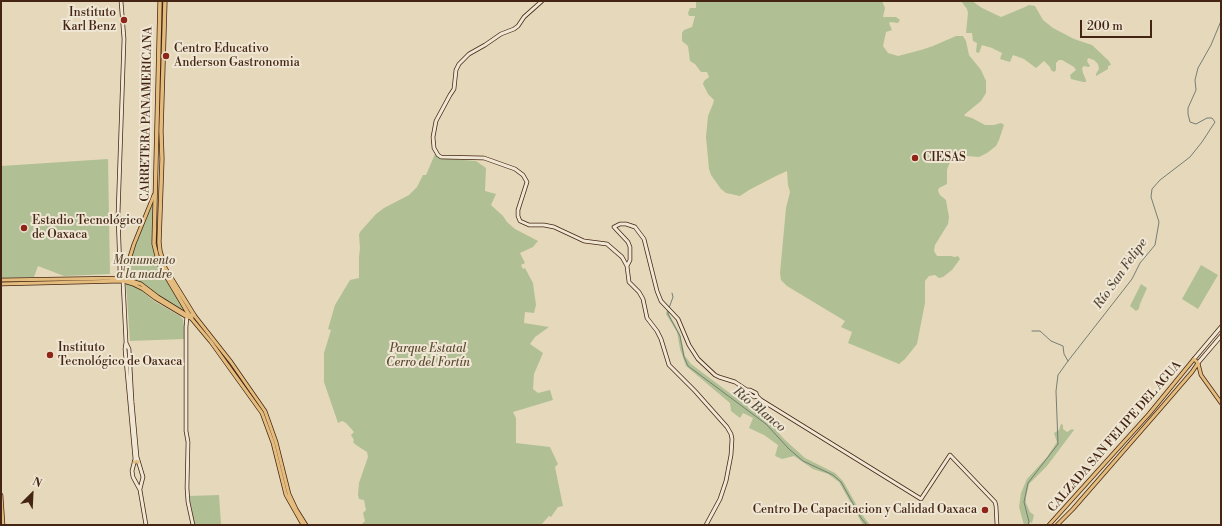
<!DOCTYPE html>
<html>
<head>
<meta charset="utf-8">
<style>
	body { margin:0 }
	#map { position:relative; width:1222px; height:526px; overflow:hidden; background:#e6d8bb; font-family:"Libre Bodoni",serif }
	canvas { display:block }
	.frame { position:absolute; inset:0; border:2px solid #442513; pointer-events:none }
	.north { position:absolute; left:12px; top:474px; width:40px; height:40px; -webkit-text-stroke:3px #efe6d3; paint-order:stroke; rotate:24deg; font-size:11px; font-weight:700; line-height:16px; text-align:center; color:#442513 }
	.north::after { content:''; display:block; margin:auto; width:14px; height:18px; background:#442513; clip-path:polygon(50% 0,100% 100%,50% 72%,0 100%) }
	.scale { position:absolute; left:1080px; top:20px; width:72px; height:18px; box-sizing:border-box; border:2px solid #442513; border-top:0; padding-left:5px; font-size:12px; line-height:14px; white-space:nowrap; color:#442513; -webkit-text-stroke:3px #efe6d3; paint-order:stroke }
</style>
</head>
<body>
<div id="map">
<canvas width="1222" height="526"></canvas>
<div class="frame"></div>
<div class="north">N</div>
<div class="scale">200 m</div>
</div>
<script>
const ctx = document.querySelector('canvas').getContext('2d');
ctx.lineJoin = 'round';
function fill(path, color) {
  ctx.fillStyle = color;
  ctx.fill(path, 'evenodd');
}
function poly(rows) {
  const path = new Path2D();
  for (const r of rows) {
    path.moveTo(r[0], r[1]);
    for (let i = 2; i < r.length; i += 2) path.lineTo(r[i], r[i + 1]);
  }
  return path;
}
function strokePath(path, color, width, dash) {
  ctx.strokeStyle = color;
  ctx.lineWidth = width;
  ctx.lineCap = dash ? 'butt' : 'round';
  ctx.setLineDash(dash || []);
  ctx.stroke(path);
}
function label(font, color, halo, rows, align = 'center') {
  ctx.font = font + ' "Libre Bodoni",serif';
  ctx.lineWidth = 4;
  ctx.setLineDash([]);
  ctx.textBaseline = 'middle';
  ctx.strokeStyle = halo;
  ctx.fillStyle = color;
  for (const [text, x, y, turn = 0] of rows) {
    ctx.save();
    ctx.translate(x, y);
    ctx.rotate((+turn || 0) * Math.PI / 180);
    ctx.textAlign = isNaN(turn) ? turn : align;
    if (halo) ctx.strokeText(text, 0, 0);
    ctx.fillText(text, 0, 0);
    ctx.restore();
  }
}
fill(poly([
	[696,1,882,1,885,8,883,17,896,17,900,20,898,23,891,22,889,23,892,30,886,32,883,46,888,53,898,56,921,50,933,46,956,36,963,36,966,41,969,55,981,70,986,81,986,93,981,101,964,115,965,116,972,118,985,125,994,125,1001,123,1004,125,999,140,996,146,987,153,979,157,956,155,949,164,947,170,947,184,939,188,938,191,940,195,946,200,949,217,948,224,935,245,934,251,937,256,951,256,955,257,958,256,960,259,952,270,943,277,939,278,935,275,929,276,925,281,925,303,917,344,905,359,899,364,848,343,852,332,841,327,845,321,787,286,781,280,780,273,786,208,790,192,788,185,787,171,776,176,749,190,740,196,726,193,721,189,711,175,709,169,706,137,708,116,713,104,714,100,708,94,703,84,704,81,709,77,707,72,701,72,695,64,690,61,688,46,682,41,682,33,684,30,692,27,695,16,689,16,688,13,690,8,696,8],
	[961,1,972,1,982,8,1001,17,1025,7,1029,5,1035,6,1043,20,1053,28,1074,39,1092,45,1109,61,1111,65,1108,66,1108,69,1096,76,1096,74,1099,69,1098,64,1094,60,1088,58,1087,61,1090,66,1089,67,1084,66,1082,68,1083,73,1086,80,1086,82,1083,82,1071,79,1070,75,1076,70,1074,67,1062,60,1059,60,1056,63,1056,70,1054,72,1051,70,1050,67,1044,61,1036,68,1024,59,1013,55,1010,62,1000,59,1002,53,992,48,982,45,979,53,976,52,977,43,973,41,972,33,966,33,968,13,967,9],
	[435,154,441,158,476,161,486,168,485,191,496,194,491,205,503,216,507,222,515,229,538,241,533,247,520,253,525,263,521,265,523,269,525,268,533,283,536,305,534,313,525,312,524,323,549,327,535,337,530,344,543,353,534,374,533,389,538,393,550,390,553,400,513,412,516,418,516,443,550,447,558,464,555,467,563,506,558,507,551,517,549,516,541,525,363,525,362,524,365,521,363,513,366,510,364,500,359,499,358,495,359,483,368,457,367,452,356,445,353,442,354,440,351,435,354,432,346,423,342,421,338,423,324,382,324,353,331,330,328,329,335,305,350,280,359,278,359,257,360,248,359,235,360,232,376,214,384,208,409,195,417,187,423,175,426,175],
	[108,159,110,274,64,276,38,266,34,277,1,278,1,166],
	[154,200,154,219,157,259,186,312,184,312,158,297,139,281,126,276,137,240],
	[1201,265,1218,275,1198,309,1182,299],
	[126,283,133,285,138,288,154,301,180,316,183,320,184,325,184,339,130,341],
	[1141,284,1147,288,1140,304,1139,308,1138,310,1137,310,1136,311,1130,306],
	[667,309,669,311,669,314,680,334,685,356,691,364,759,415,776,427,776,430,784,439,805,458,835,473,843,481,861,513,870,525,863,525,839,482,828,474,813,469,794,456,782,459,775,456,778,445,764,435,749,428,753,418,743,413,740,418,731,411,730,403,686,366,680,349,677,332,666,314],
	[1061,424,1063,425,1063,429,1067,432,1072,429,1074,430,1047,466,1029,484,1026,497,1026,503,1030,512,1034,515,1032,523,1030,522,1029,525,1024,525,1019,507,1021,493,1027,479,1047,457,1057,442,1054,433,1059,430],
	[219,495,221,524,195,525,189,496]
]), '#b0c094');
strokePath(poly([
	[669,308,673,297,672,293],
	[668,311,668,314,680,336,684,357,688,366,766,424,789,449,803,461,833,475,841,482,861,518,867,525],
	[1032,331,1040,331,1051,341,1063,346,1064,354,1068,361],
	[991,525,995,525],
	[1028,525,1029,522,1024,502,1028,483,1058,444,1056,391,1058,375,1068,361,1132,279,1140,263,1155,245,1159,222,1151,197,1152,189,1160,180,1190,157,1202,142,1215,122,1212,118,1207,118,1196,124,1190,122,1188,114,1188,108,1196,90,1195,80,1198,68,1211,45,1221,21]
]), '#757e74', 1);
const secondary = poly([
	[121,1,124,39,118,215,120,271,123,278],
	[542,1,524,17,518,26,514,29,501,34,485,45,469,54,459,64,456,70,454,89,450,95,436,121,433,137,434,148,438,155,441,157,484,158,515,169,523,175,527,182,518,210,518,216,520,221,529,225,544,225,554,227,584,241,607,244,622,257,627,266,629,282,639,292,643,299,647,318,657,331,661,339,669,365,695,391,727,427,731,434,732,439,731,455,726,481,720,499,706,525],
	[627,266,630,260,630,247,628,242,614,227,620,224,626,224,635,227,644,239,657,291,661,301,678,319,689,345,698,359,715,375,719,377,735,382,747,390,748,393,754,397,757,396],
	[123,281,126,342,125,349,135,459,132,471,133,477,140,490,146,525],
	[187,316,186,327,186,431,188,442,187,488,188,502,193,525],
	[126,343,129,349,132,402,137,457,143,477,140,489],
	[1194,359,1221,327],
	[1198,363,1221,336],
	[747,390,750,390,756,393,757,396,761,400,921,499,950,455,995,502,996,506,997,525]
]);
const primary = poly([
	[123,279,134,244,154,195],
	[1,280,123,278,141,284,158,297,187,315,194,315,231,362,265,411,276,442,289,494,296,509,306,525],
	[1,284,123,281,133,284,143,289,155,298,187,317,192,318],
	[191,318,211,342,262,413,273,443,286,495,303,525],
	[134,462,138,462],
	[1,495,3,525],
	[1049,525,1149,414,1194,359,1198,363,1201,375,1221,403],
	[1057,525,1073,509,1161,408,1192,372,1198,363]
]);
const highway = poly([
	[160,1,154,244,159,264,191,318],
	[165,1,161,131,162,159,159,242,160,251,165,268,194,315]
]);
strokePath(secondary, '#442513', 4.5);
strokePath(primary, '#442513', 4.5);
strokePath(highway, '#442513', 5);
strokePath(secondary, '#efe6d3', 3);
strokePath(primary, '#e3bc7e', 3);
strokePath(highway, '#e3bc7e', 3.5);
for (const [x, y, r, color] of [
	[124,20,4,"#8f2418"],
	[166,56,4,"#8f2418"],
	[915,158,4,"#8f2418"],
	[24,228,4,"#8f2418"],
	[50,355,4,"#8f2418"],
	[985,510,4,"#8f2418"]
]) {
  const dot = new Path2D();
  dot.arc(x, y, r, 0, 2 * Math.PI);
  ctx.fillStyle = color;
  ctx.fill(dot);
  strokePath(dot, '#efe6d3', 1.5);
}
label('12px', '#442513', '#efe6d3', [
	["Instituto",116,13,"right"],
	["Karl Benz",116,27,"right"],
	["Centro Educativo",174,49],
	["Anderson Gastronomia",174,63],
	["CIESAS",923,158],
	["Estadio Tecnológico",32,221],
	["de Oaxaca",32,235],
	["Instituto",58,348],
	["Tecnológico de Oaxaca",58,362],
	["Centro De Capacitacion y Calidad Oaxaca",977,510,"right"]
], 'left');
label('12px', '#442513', '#efe6d3', [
	["CARRETERA PANAMERICANA",147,114,-89],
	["CALZADA SAN FELIPE DEL AGUA",1115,437,-49]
]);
label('italic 12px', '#5f4c33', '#efe6d3', [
	["Monumento",144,261],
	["a la madre",144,275],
	["Parque Estatal",428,349],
	["Cerro del Fortín",428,363]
]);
label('italic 13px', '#584a3b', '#efe6d3', [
	["Río San Felipe",1121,274,-55],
	["Río Blanco",759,410,39]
]);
</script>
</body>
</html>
